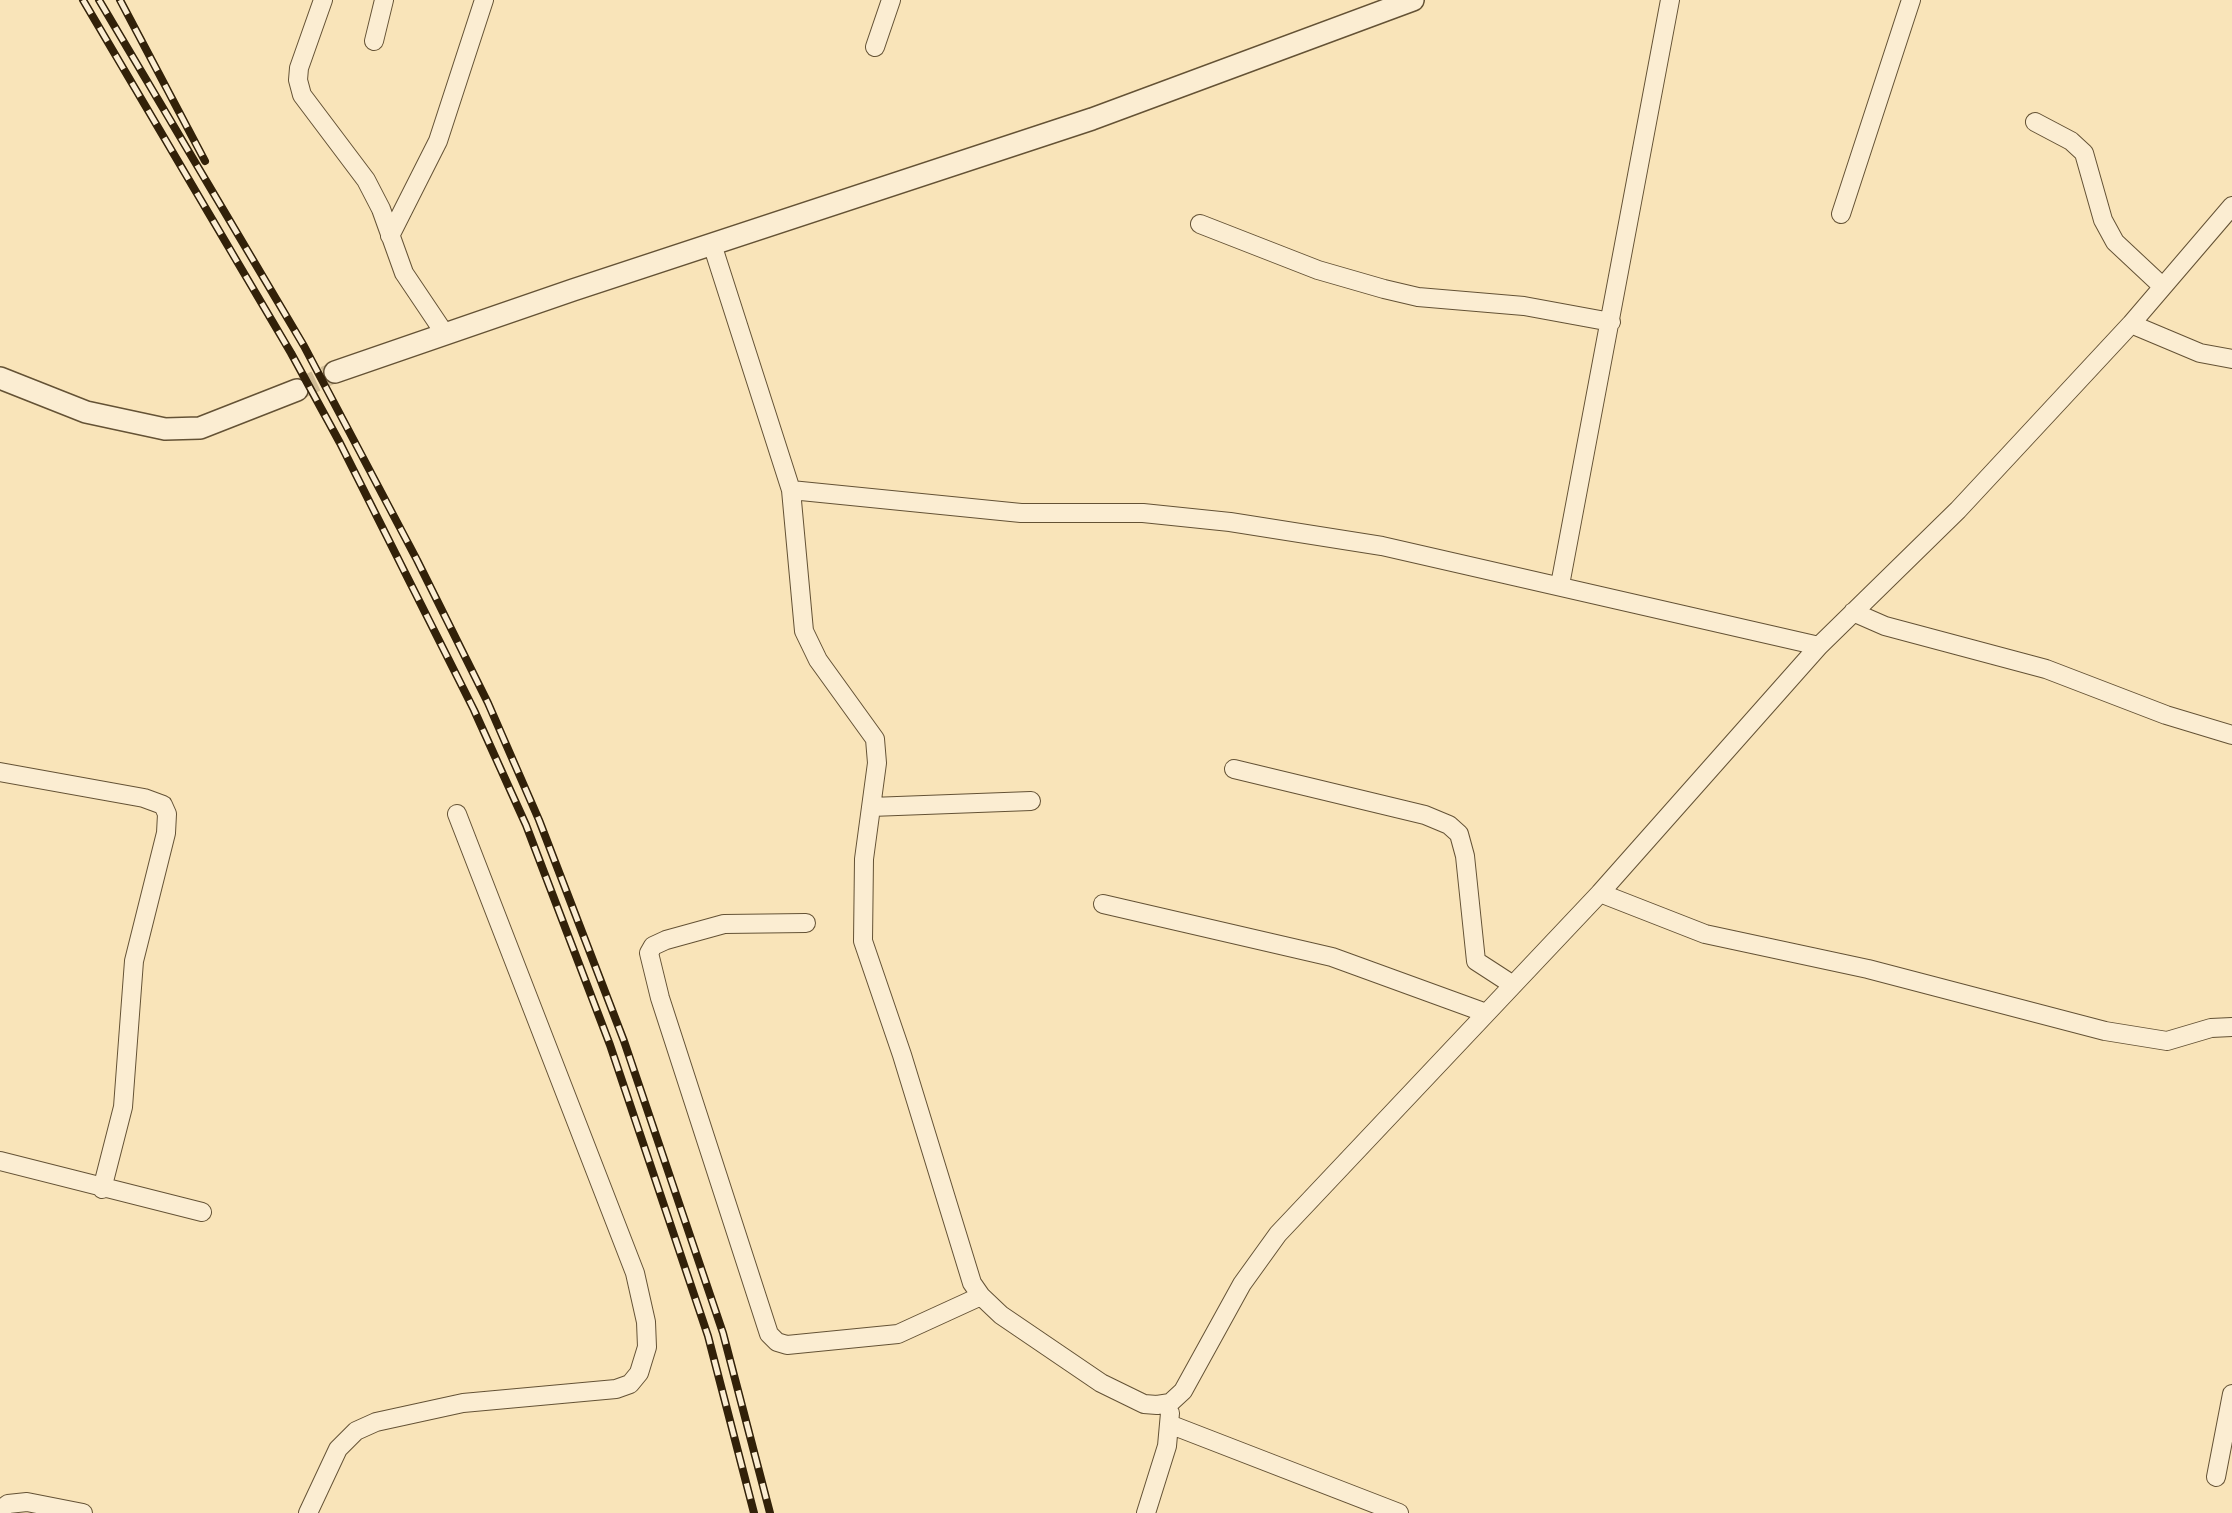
<!DOCTYPE html>
<html>
<head>
<meta charset="utf-8">
<style>
	body { margin:0 }
	canvas { display:block; background:#f9e4b9 }
</style>
</head>
<body>
<canvas width="2232" height="1513"></canvas>
<script>
const ctx = document.querySelector('canvas').getContext('2d');
ctx.lineJoin = 'round';
function poly(rows) {
  const path = new Path2D();
  for (const r of rows) {
    path.moveTo(r[0], r[1]);
    for (let i = 2; i < r.length; i += 2) path.lineTo(r[i], r[i + 1]);
  }
  return path;
}
function strokePath(path, color, width, dash) {
  ctx.strokeStyle = color;
  ctx.lineWidth = width;
  ctx.lineCap = dash ? 'butt' : 'round';
  ctx.setLineDash(dash || []);
  ctx.stroke(path);
}
strokePath(poly([
	[297,390,335,372]
]), '#d1bd96', 21, [21, 10]);
const minor = poly([
	[323,0,299,68,298,80,302,95,366,180,381,209,404,273,445,334],
	[374,41,384,0],
	[875,47,891,0],
	[2035,122,2071,141,2084,153,2103,220,2115,242,2162,286],
	[1841,214,1911,0],
	[1200,224,1318,270,1384,289,1418,297,1524,306,1611,322],
	[390,236,438,141,484,0],
	[712,244,791,490,804,631,818,660,875,739,877,763,864,859,863,941,902,1055,972,1283,981,1296,1001,1315,1101,1383,1144,1404,1157,1405,1170,1403,1183,1391,1242,1284,1278,1234,1600,893,1819,646,1958,510,2131,324,2232,206],
	[2131,324,2200,353,2232,359],
	[791,490,1021,513,1143,513,1230,522,1382,546,1819,646],
	[1560,585,1670,0],
	[1853,612,1885,626,2046,669,2166,715,2232,735],
	[1234,769,1425,815,1449,825,1459,834,1465,856,1476,961,1513,985],
	[0,772,144,798,163,805,167,814,166,833,134,961,123,1107,102,1189],
	[871,807,1031,801],
	[1600,893,1705,934,1868,969,2105,1031,2167,1041,2211,1028,2232,1027],
	[1103,904,1332,957,1486,1013],
	[806,923,724,924,666,940,653,946,649,953,660,998,769,1334,777,1342,787,1345,898,1334,981,1296],
	[0,1161,202,1212],
	[1169,1424,1399,1513],
	[2216,1477,2232,1394],
	[0,1510,8,1504,27,1502,83,1513],
	[308,1513,338,1449,356,1431,376,1422,463,1403,616,1389,630,1384,639,1373,647,1347,646,1322,635,1273,457,814],
	[1146,1513,1167,1446,1170,1413]
]);
const tertiary = poly([
	[335,372,573,290,1092,119,1413,0],
	[0,378,86,412,165,429,200,428,297,390]
]);
strokePath(minor, '#645235', 20);
strokePath(tertiary, '#645235', 24);
strokePath(minor, '#fbedd2', 18);
strokePath(tertiary, '#fbedd2', 21);
const rail = poly([
	[83,0,291,353,340,443,474,710,526,825,610,1045,708,1336,754,1513],
	[99,0,304,346,417,560,488,703,539,820,624,1041,723,1333,770,1513],
	[120,0,205,161]
]);
strokePath(rail, '#322109', 8);
strokePath(rail, '#fbedd2', 5, [16]);
</script>
</body>
</html>
